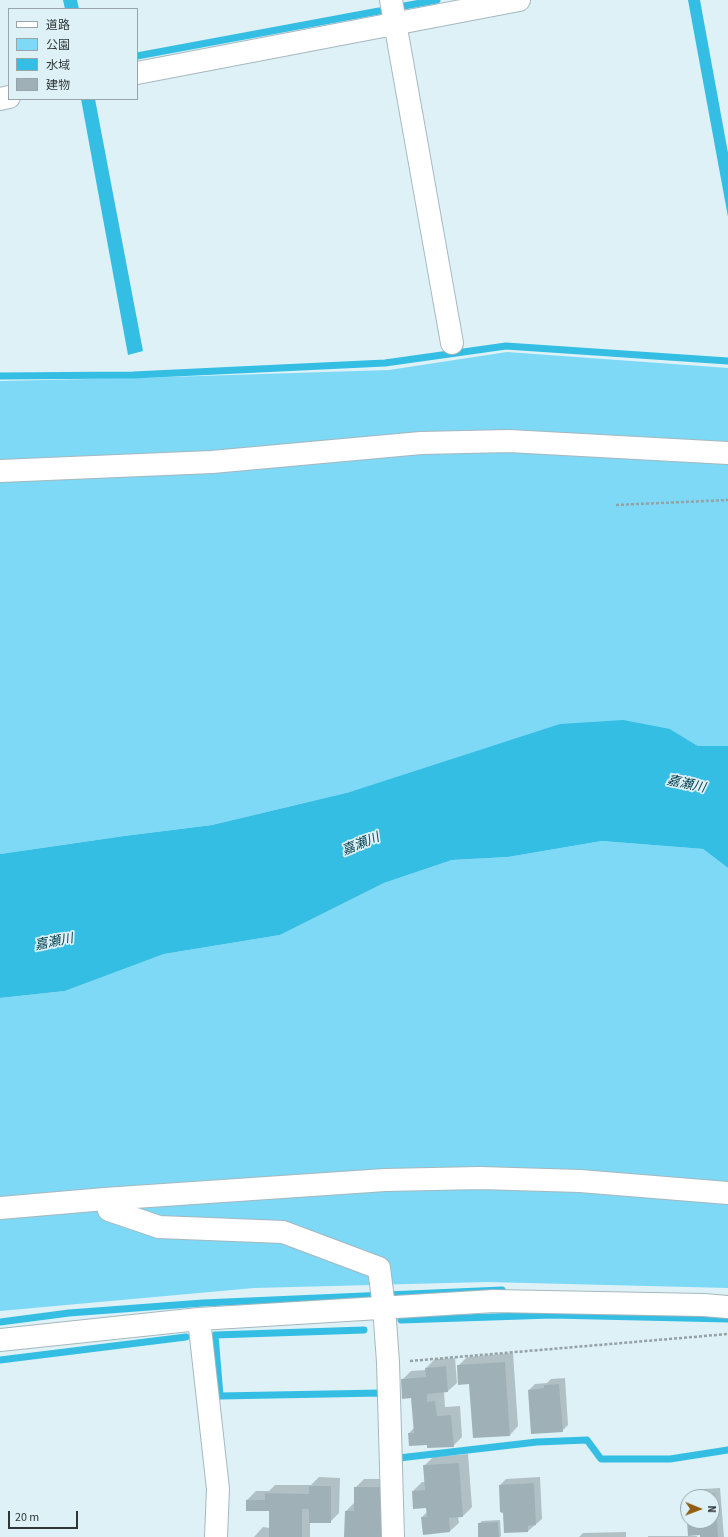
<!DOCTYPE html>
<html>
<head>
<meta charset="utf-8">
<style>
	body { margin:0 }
	#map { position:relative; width:728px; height:1537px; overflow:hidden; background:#def1f7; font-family:"Source Sans 3","Noto Sans JP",sans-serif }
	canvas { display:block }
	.legend { position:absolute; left:8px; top:8px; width:130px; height:92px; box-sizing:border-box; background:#def1f7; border:1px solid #98a6ab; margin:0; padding:5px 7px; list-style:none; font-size:12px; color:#2f3638 }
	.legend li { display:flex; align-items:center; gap:8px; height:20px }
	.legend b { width:20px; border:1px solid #98a6ab }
	.north { position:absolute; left:680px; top:1489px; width:40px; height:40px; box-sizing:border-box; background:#def1f7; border:1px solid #98a6ab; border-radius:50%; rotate:91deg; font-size:11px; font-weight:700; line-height:16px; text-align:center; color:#2f3638 }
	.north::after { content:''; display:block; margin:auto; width:14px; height:18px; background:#915e0f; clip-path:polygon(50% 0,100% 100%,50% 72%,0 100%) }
	.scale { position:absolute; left:8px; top:1511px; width:70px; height:18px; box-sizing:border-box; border:2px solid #2f3638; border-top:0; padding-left:5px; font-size:12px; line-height:14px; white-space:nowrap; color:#2f3638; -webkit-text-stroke:3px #def1f7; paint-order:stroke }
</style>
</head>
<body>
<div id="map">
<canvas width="728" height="1537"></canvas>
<ul class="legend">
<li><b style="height:5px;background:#fff"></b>道路</li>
<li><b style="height:11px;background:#7dd9f6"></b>公園</li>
<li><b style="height:11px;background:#35bee3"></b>水域</li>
<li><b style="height:11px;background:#9fb1b7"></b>建物</li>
</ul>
<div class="north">N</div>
<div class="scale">20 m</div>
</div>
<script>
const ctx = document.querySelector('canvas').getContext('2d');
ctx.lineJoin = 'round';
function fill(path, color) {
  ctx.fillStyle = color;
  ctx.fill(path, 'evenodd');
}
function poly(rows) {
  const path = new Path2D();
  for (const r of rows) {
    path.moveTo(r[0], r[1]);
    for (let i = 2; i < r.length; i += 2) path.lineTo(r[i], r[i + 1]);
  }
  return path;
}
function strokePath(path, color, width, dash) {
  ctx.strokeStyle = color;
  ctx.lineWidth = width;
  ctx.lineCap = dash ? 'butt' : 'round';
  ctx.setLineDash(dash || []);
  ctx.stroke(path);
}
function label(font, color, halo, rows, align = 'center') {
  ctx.font = font + ' "Source Sans 3","Noto Sans JP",sans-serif';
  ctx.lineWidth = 3.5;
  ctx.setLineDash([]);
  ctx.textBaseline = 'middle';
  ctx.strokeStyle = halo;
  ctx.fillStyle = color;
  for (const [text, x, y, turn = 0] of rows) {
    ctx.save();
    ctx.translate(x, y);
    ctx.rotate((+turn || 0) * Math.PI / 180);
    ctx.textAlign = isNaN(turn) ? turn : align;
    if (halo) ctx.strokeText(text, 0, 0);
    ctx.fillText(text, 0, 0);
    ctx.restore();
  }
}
fill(poly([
	[507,352,728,368,728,746,698,746,670,729,350,792,212,825,124,836,0,854,0,381,136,378,389,370],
	[602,841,703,849,728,868,728,1288,487,1282,254,1288,0,1311,0,998,65,991,164,954,280,935,384,883,452,860,508,857]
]), '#7dd9f6');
fill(poly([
	[63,0,77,0,79,9,65,9],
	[688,0,700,0,728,153,728,217],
	[81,99,95,99,143,351,128,355],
	[623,720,670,729,698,746,728,746,728,868,703,849,602,841,508,857,452,860,384,883,280,935,164,954,65,991,0,998,0,854,124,836,212,825,350,792,560,724]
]), '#35bee3');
fill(poly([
	[513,1353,518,1426,510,1435,458,1366,467,1357],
	[455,1358,457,1383,448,1391,444,1392,445,1407,460,1406,462,1437,453,1446,428,1444,409,1433,414,1428,412,1397,402,1380,411,1371,426,1370,426,1368,435,1359],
	[565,1378,568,1425,562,1431,529,1390,535,1384,547,1383,551,1379],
	[468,1454,472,1507,463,1516,458,1516,459,1523,450,1531,422,1517,427,1512,427,1507,413,1491,422,1482,425,1482,424,1466,433,1457],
	[319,1477,340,1478,339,1513,330,1522,310,1522,310,1537,254,1537,263,1527,270,1528,270,1510,247,1510,247,1500,256,1491,269,1491,275,1485,311,1485],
	[540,1477,542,1519,528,1531,504,1512,500,1485,506,1479],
	[364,1479,392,1479,345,1537,346,1511,355,1502,355,1488],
	[720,1488,724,1537,701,1537,701,1534,688,1521,712,1521,712,1497,698,1497,697,1495,703,1489],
	[500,1520,501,1536,500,1537,479,1537,479,1524,482,1521],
	[626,1532,626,1537,579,1537,583,1533],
	[648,1536,697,1536,697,1537,648,1537]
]), '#0003');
strokePath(poly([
	[404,6,437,0],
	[137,56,379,11],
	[0,376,133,375,385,363,506,346,728,361],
	[401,1320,552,1315,728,1319],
	[0,1322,69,1313,203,1303,502,1290],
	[364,1330,215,1335,220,1396,381,1393,381,1398],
	[0,1360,186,1337],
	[399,1464,399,1458,537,1442,587,1440,601,1459,670,1459,728,1450]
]), '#35bee3', 7);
fill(poly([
	[505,1362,510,1436,473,1438,469,1384,458,1385,457,1365],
	[446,1366,448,1392,427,1394,427,1402,435,1401,437,1416,451,1415,454,1447,427,1448,427,1445,409,1446,408,1433,414,1433,411,1398,402,1399,401,1379,426,1377,425,1368],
	[559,1384,563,1432,531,1434,528,1390,544,1388,544,1385],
	[459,1463,463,1517,449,1518,450,1532,423,1535,421,1517,427,1517,426,1508,413,1509,412,1491,425,1490,423,1465],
	[534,1483,536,1525,528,1526,528,1532,504,1533,503,1513,500,1512,499,1485],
	[309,1486,331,1486,331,1523,309,1523,309,1509,302,1509,302,1537,269,1537,269,1511,246,1511,246,1500,265,1500,265,1493,309,1494],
	[354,1487,384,1487,383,1537,344,1537,345,1511,354,1511],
	[715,1493,718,1537,700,1537,700,1535,688,1536,687,1521,712,1521,712,1497,697,1497,696,1495],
	[498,1522,499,1537,478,1537,478,1523]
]), '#9fb1b7');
const minor = poly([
	[391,0,452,343],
	[137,73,519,0],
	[0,99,9,97],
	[0,471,212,462,421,443,509,441,728,453],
	[105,1199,109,1210,159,1227,283,1232,379,1268,384,1307,388,1362,393,1537],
	[0,1208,105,1199,385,1180,480,1178,580,1181,728,1193],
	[199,1319,218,1489,216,1537],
	[0,1340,199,1319,494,1301,704,1305,728,1307]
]);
strokePath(minor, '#a5b8be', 24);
strokePath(poly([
	[616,505,728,500],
	[410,1361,728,1334]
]), '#94a2a6', 2.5, [3, 2]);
strokePath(minor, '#fff', 22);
label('italic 13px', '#054251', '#def1f7', [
	["嘉瀬川",686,785,12],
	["嘉瀬川",361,845,-22],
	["嘉瀬川",54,943,-11]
]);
</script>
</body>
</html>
